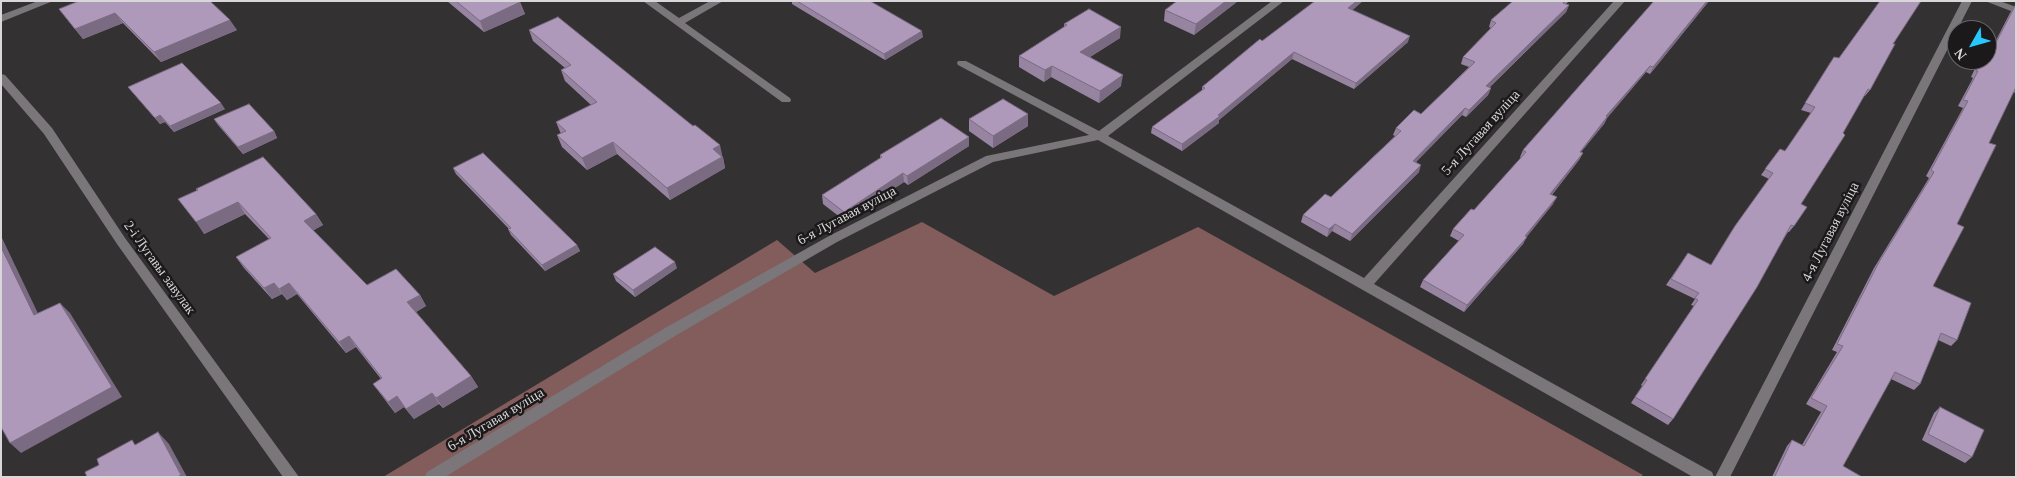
<!DOCTYPE html>
<html>
<head>
<meta charset="utf-8">
<style>
	body { margin:0 }
	#map { position:relative; width:2017px; height:478px; overflow:hidden; background:#343133; font-family:Georgia,serif }
	canvas { display:block }
	.frame { position:absolute; inset:0; border:2px solid #d9d7d9; pointer-events:none }
	.north { position:absolute; left:1947px; top:20px; width:50px; height:50px; box-sizing:border-box; background:#1b191a; border:1px solid #676566; border-radius:50%; rotate:232deg; font-size:14px; font-weight:700; line-height:20px; text-align:center; color:#d9d7d9 }
	.north::after { content:''; display:block; margin:auto; width:18px; height:22px; background:#27c8ff; clip-path:polygon(50% 0,100% 100%,50% 72%,0 100%) }
</style>
</head>
<body>
<div id="map">
<canvas width="2017" height="478"></canvas>
<div class="frame"></div>
<div class="north">N</div>
</div>
<script>
const ctx = document.querySelector('canvas').getContext('2d');
ctx.lineJoin = 'round';
function fill(path, color) {
  ctx.fillStyle = color;
  ctx.fill(path, 'evenodd');
}
function poly(rows) {
  const path = new Path2D();
  for (const r of rows) {
    path.moveTo(r[0], r[1]);
    for (let i = 2; i < r.length; i += 2) path.lineTo(r[i], r[i + 1]);
  }
  return path;
}
function strokePath(path, color, width, dash) {
  ctx.strokeStyle = color;
  ctx.lineWidth = width;
  ctx.lineCap = dash ? 'butt' : 'round';
  ctx.setLineDash(dash || []);
  ctx.stroke(path);
}
function label(font, color, halo, rows, align = 'center') {
  ctx.font = font + ' Georgia,serif';
  ctx.lineWidth = 5;
  ctx.setLineDash([]);
  ctx.textBaseline = 'middle';
  ctx.strokeStyle = halo;
  ctx.fillStyle = color;
  for (const [text, x, y, turn = 0] of rows) {
    ctx.save();
    ctx.translate(x, y);
    ctx.rotate((+turn || 0) * Math.PI / 180);
    ctx.textAlign = isNaN(turn) ? turn : align;
    if (halo) ctx.strokeText(text, 0, 0);
    ctx.fillText(text, 0, 0);
    ctx.restore();
  }
}
fill(poly([
	[922,222,1054,296,1198,227,1643,475,1640,477,383,477,777,240,815,273]
]), '#835c5c');
fill(poly([
	[38,1,53,1,1,22,1,15,38,1],
	[643,1,655,1,679,18,710,1,723,1,685,23,790,98,791,100,790,102,782,102,643,1],
	[1272,1,1284,1,1108,136,1364,278,1614,1,1625,1,1374,284,1712,472,1714,477,1693,477,1098,140,993,162,837,242,675,336,445,477,425,477,427,472,665,328,829,236,986,156,1089,135,958,65,957,63,958,61,966,61,1099,131,1272,1],
	[1962,1,1972,1,1730,477,1715,477,1962,1],
	[1985,1,2000,1,2016,7,2016,13,1985,1],
	[1,74,5,75,52,128,125,238,299,477,283,477,117,244,44,134,1,84,1,74]
]), '#7a7679');
fill(poly([
	[79,1,237,30,161,62,123,23,83,39,59,9],
	[447,1,519,1,520,2,525,14,484,32],
	[792,1,870,1,923,37,885,60,792,4],
	[1238,1,1194,35,1164,21,1165,10],
	[1513,1,1569,1,1566,4,1569,5,1566,12,1489,88,1491,88,1488,95,1466,117,1462,115,1416,162,1419,172,1350,241,1332,231,1327,237,1301,222,1303,215,1331,197,1395,136,1393,135,1396,128,1421,114,1469,67,1461,64,1463,57,1491,28,1489,27,1491,20],
	[1709,1,1650,74,1646,72,1607,118,1604,124,1581,152,1583,153,1579,160,1552,195,1553,204,1526,237,1523,244,1464,312,1420,287,1423,280,1459,241,1450,236,1453,229,1474,210,1521,158,1520,157,1523,150],
	[2015,6,2016,7,2016,93,2013,92,1989,143,1933,286,1957,340,1951,346,1938,340,1920,384,1914,390,1891,379,1843,466,1862,477,1772,477,1787,446,1792,440,1802,445,1821,412,1806,404,1837,352,1832,350,1874,268,1929,178,1926,176,1963,108,1958,106,1973,78,1971,77,1979,60,1987,60,1990,52,2010,13],
	[1352,10,1408,42,1354,89,1292,59,1219,120,1219,123,1182,151,1151,133,1152,127,1202,91,1202,87,1262,41],
	[1064,24,1120,38,1090,57,1121,86,1099,103,1051,77,1044,82,1019,67,1019,56,1064,27],
	[529,30,723,157,725,168,670,200,617,154,587,170,562,147,557,135,561,134,556,122,591,105,565,81,561,70,565,68,533,41],
	[1893,44,1870,90,1865,96,1864,96,1801,204,1794,226,1789,232,1788,232,1673,419,1668,425,1631,403,1642,386,1641,385,1694,306,1691,305,1695,299,1666,285,1688,253,1711,265,1731,232,1769,179,1761,175,1780,149,1785,151,1811,113,1801,110,1830,63,1839,58],
	[128,87,225,109,174,132,165,122,160,124],
	[1028,114,1028,126,993,148,969,131,969,119],
	[214,119,274,131,277,138,243,154,218,125],
	[969,137,969,146,908,185,904,182,845,221,823,204,822,195,880,158,880,155],
	[453,168,577,245,580,251,545,271,511,235,508,229,509,229,456,174],
	[196,189,316,214,323,225,313,230,367,285,420,295,426,306,416,312,471,376,478,387,443,408,439,404,414,419,404,407,395,413,373,384,381,379,356,347,346,353,297,294,287,300,282,294,272,299,244,268,236,257,269,239,245,214,204,234,197,191],
	[677,268,635,297,616,281,613,274],
	[1940,407,1972,457,1965,463,1922,440,1934,413]
]), '#9684a0');
fill(poly([
	[1226,1,1238,1,1194,35,1196,24],
	[1357,1,1363,1,1347,15,1348,8],
	[1707,1,1709,1,1650,74,1653,67],
	[520,2,525,14,484,32,480,21],
	[1569,5,1566,12,1483,93,1486,86],
	[115,13,123,23,83,39,75,29],
	[230,20,237,30,161,62,154,52],
	[1121,27,1120,38,1079,64,1080,52],
	[922,31,923,37,885,60,884,54],
	[1410,36,1408,42,1354,89,1356,83],
	[1294,52,1292,59,1219,120,1219,123,1182,151,1182,144],
	[1052,66,1051,77,1044,82,1045,70],
	[1650,66,1646,72,1607,118,1604,124,1576,158,1580,152,1606,116],
	[1123,75,1121,86,1099,103,1100,91],
	[1491,88,1488,95,1466,117,1469,110],
	[221,103,225,109,174,132,170,126],
	[1465,108,1462,115,1410,168,1413,161],
	[1028,114,1028,126,993,148,993,136],
	[160,115,165,122,160,124,155,118],
	[274,131,277,138,243,154,238,147],
	[969,137,969,146,908,185,907,176],
	[613,142,617,154,587,170,582,158],
	[720,145,725,168,670,200,667,188,713,149],
	[1583,153,1579,160,1547,201,1550,194],
	[1421,165,1419,172,1350,241,1352,234],
	[903,173,904,182,845,221,844,212],
	[1557,197,1553,204,1522,243,1525,236],
	[238,202,245,214,204,234,196,222],
	[316,214,323,225,311,232,304,221],
	[1335,224,1332,231,1327,237,1329,229],
	[1,237,2,238,44,326,34,315,1,247],
	[1527,237,1523,244,1464,312,1467,305],
	[577,245,580,251,545,271,542,265],
	[675,262,677,268,635,297,633,290],
	[274,283,282,294,272,299,264,288],
	[289,283,297,294,287,300,279,289],
	[420,295,426,306,414,313,407,302],
	[60,303,70,313,122,397,21,453,10,443],
	[349,336,356,347,346,353,339,342],
	[471,376,478,387,443,408,436,398],
	[432,393,439,404,414,419,406,409],
	[397,396,404,407,395,413,388,402],
	[158,432,169,444,187,477,177,477]
]), '#7a6b82');
const building = poly([
	[79,1,210,1,230,20,154,52,115,13,75,29,59,9,79,1],
	[456,1,519,1,520,2,480,21,456,1],
	[797,1,870,1,922,31,884,54,797,1],
	[1177,1,1226,1,1196,24,1165,10,1177,1],
	[1315,1,1357,1,1348,8,1410,36,1356,83,1294,52,1218,115,1220,116,1182,144,1152,127,1205,88,1202,87,1260,39,1262,41,1315,1],
	[1513,1,1565,1,1563,3,1569,5,1486,86,1491,88,1469,110,1465,108,1413,161,1421,165,1352,234,1335,224,1329,229,1303,215,1325,194,1331,197,1401,131,1396,128,1414,110,1421,114,1475,62,1463,57,1496,23,1491,20,1513,1],
	[1654,1,1707,1,1653,67,1650,66,1606,116,1607,117,1580,152,1583,153,1550,194,1557,197,1525,236,1527,237,1467,305,1423,280,1464,235,1453,229,1471,209,1474,210,1526,152,1523,150,1654,1],
	[1880,1,1921,1,1893,44,1895,44,1870,90,1868,89,1843,133,1845,135,1801,204,1807,207,1794,226,1791,225,1757,287,1673,419,1635,397,1647,380,1645,379,1698,300,1695,298,1699,293,1671,279,1688,253,1711,265,1735,226,1773,173,1765,169,1780,149,1785,151,1815,107,1805,103,1834,57,1839,58,1880,1],
	[2015,6,2016,7,2016,87,1989,143,1996,145,1957,224,1964,227,1933,286,1971,303,1957,340,1941,333,1920,384,1895,372,1843,466,1862,477,1777,477,1775,476,1792,440,1804,446,1827,406,1811,398,1843,346,1837,344,1879,262,1934,172,1931,170,1968,101,1963,100,1978,71,1976,71,1981,60,1987,60,1987,51,1991,52,2015,6],
	[1089,9,1121,27,1080,52,1123,75,1100,91,1052,66,1045,70,1019,56,1067,25,1064,24,1089,9],
	[558,17,693,126,695,125,720,145,713,149,722,157,667,188,613,142,582,158,557,135,566,131,556,122,597,102,561,70,571,65,529,30,558,17],
	[182,63,221,103,170,126,160,115,155,118,128,87,182,63],
	[1003,99,1028,114,993,136,969,119,1003,99],
	[249,104,274,131,238,147,214,119,249,104],
	[941,118,969,137,907,176,903,173,844,212,822,195,882,157,880,155,941,118],
	[483,153,577,245,542,265,508,229,511,228,453,168,483,153],
	[263,157,316,214,304,221,367,285,396,269,420,295,407,302,471,376,436,398,432,393,406,409,397,396,388,402,373,384,382,378,349,336,339,342,289,283,279,289,274,283,264,288,236,257,271,238,238,202,196,222,178,199,198,190,196,189,263,157],
	[1,247,34,315,60,303,112,387,10,443,1,427,1,247],
	[655,247,675,262,633,290,613,274,655,247],
	[1940,407,1984,430,1972,457,1928,434,1940,407],
	[158,432,181,475,177,477,87,477,85,472,99,465,97,459,132,440,135,445,158,432]
]);
fill(building, '#ae99ba');
strokePath(building, '#7a6b82', 1);
label('14px', '#d9d7d9', '#1b191a', [
	["5-я Лугавая вуліца",1481,133,-48],
	["6-я Лугавая вуліца",847,216,-28],
	["4-я Лугавая вуліца",1831,232,-63],
	["2-і Лугавы завулак",159,268,54],
	["6-я Лугавая вуліца",496,420,-31]
]);
</script>
</body>
</html>
